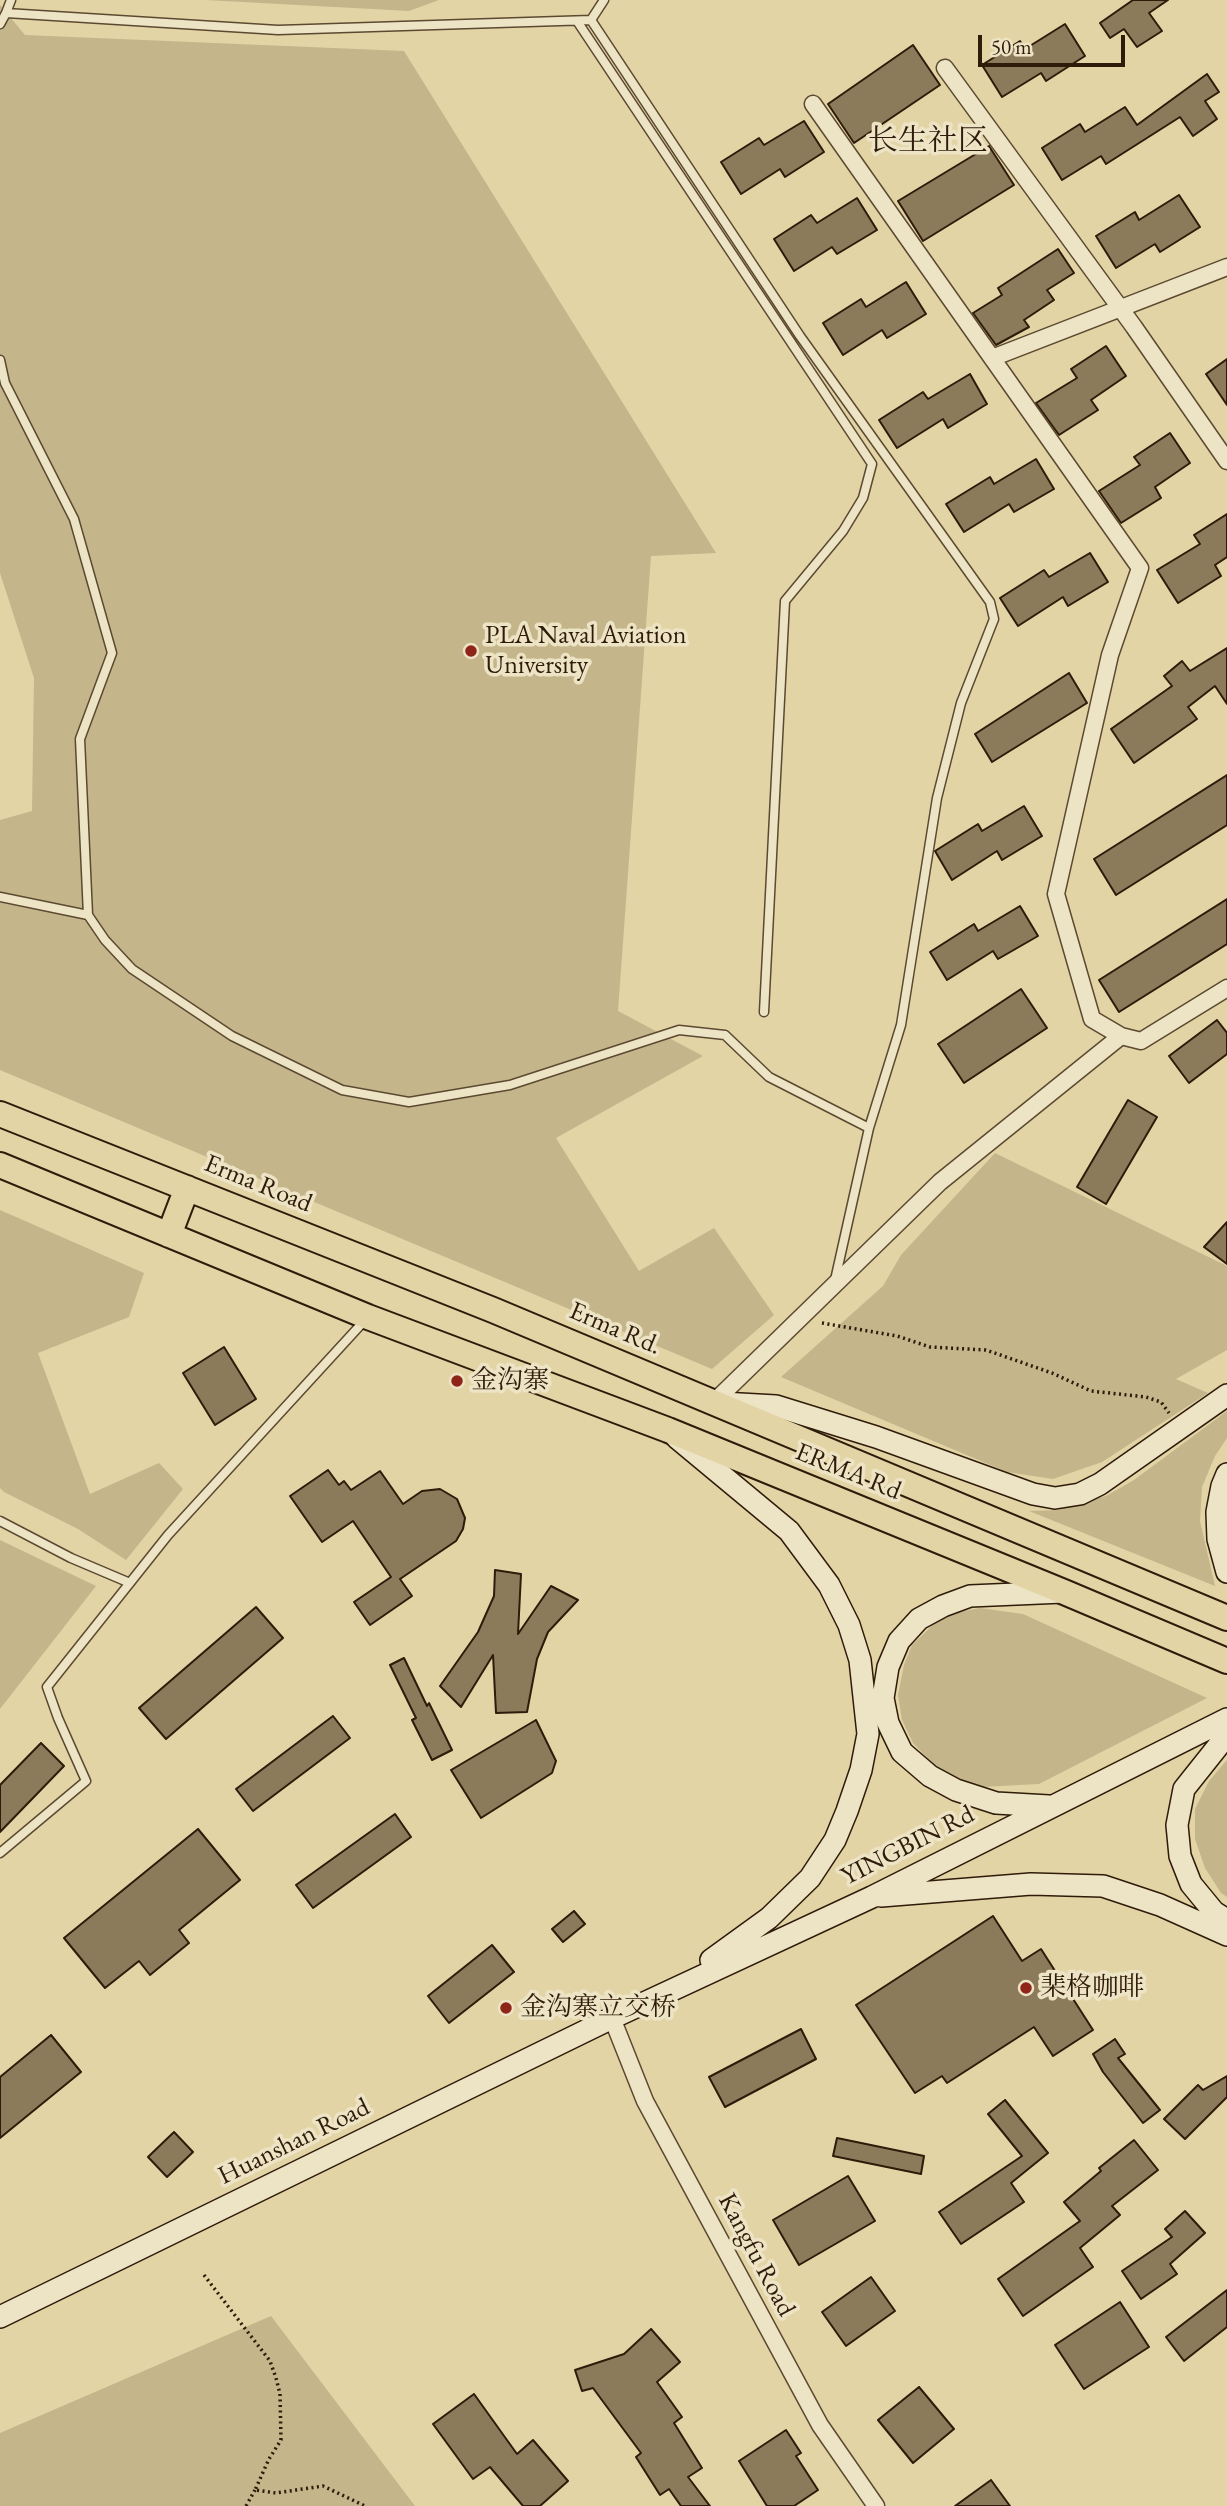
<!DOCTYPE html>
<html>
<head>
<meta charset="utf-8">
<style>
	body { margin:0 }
	#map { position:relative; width:1227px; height:2506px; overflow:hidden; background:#e3d4a6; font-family:"EB Garamond",serif }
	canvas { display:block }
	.scale { position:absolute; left:978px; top:35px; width:147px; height:32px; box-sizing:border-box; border:4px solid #2e1b09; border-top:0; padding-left:9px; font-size:21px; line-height:24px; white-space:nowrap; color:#2e1b09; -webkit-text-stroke:5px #ede3c5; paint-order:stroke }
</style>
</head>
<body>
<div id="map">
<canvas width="1227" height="2506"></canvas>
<div class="scale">50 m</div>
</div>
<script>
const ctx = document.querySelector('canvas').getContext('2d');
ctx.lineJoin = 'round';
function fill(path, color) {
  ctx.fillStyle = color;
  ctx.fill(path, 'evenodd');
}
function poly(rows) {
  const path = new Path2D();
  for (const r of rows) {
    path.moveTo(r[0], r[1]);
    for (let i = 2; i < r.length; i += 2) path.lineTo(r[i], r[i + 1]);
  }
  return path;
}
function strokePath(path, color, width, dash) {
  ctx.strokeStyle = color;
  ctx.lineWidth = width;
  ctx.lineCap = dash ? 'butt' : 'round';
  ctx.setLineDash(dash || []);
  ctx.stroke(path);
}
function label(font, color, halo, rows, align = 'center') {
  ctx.font = font + ' "EB Garamond","Noto Serif SC",serif';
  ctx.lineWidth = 7;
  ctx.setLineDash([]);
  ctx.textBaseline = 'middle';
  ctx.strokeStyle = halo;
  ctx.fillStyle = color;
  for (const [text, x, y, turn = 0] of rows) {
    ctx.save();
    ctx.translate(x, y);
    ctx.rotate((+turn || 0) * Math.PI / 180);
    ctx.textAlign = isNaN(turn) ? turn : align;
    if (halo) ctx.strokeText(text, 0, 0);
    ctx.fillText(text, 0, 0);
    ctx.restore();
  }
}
fill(poly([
	[205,0,439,0,409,11],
	[0,5,25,35,404,51,716,553,651,556,618,1011,703,1056,556,1138,639,1271,714,1228,774,1315,712,1369,0,1070,0,820,32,811,34,678,0,573],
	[995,1153,1227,1266,1227,1350,1176,1379,1208,1393,1102,1462,1053,1479,1007,1472,781,1377,883,1286,901,1255],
	[0,1210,144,1273,129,1317,38,1353,90,1494,159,1463,183,1489,126,1560,78,1529,4,1492,0,1488],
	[1227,1411,1227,1438,1215,1456,1202,1487,1200,1521,1215,1586,1029,1511,1058,1510,1106,1496,1134,1480],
	[0,1540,96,1586,0,1709],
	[980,1608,1023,1614,1207,1698,1039,1784,982,1787,957,1780,931,1762,913,1743,902,1720,898,1695,904,1665,912,1645,933,1625,954,1613],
	[1227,1760,1227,1897,1221,1893,1205,1868,1195,1839,1195,1809,1209,1781],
	[271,2316,415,2506,0,2506,0,2433]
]), '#c4b58b');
const building = poly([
	[1133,0,1168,0,1149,13,1162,31,1137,47,1124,29,1110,38,1100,23,1133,0],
	[1065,24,1085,56,1046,81,1041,73,1002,97,982,65,1020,41,1025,49,1065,24],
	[913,45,940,85,854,143,828,104,913,45],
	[1207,74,1219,92,1205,101,1217,119,1193,136,1180,117,1106,164,1101,156,1062,180,1042,148,1080,124,1085,132,1125,107,1137,125,1207,74],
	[804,121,824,152,785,177,780,169,741,194,721,162,759,138,764,145,804,121],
	[989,146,1014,185,923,241,898,201,989,146],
	[1179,195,1200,227,1160,252,1155,244,1116,268,1096,236,1135,212,1139,220,1179,195],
	[857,198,877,230,837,254,832,247,794,271,774,239,811,215,817,223,857,198],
	[1058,249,1074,273,1047,290,1054,300,1024,320,1029,327,996,345,973,313,1002,295,998,288,1058,249],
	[906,282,926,314,887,338,882,330,843,355,823,323,861,299,866,307,906,282],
	[1106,346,1126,376,1091,400,1098,410,1059,435,1036,403,1077,378,1071,369,1106,346],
	[1227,359,1227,405,1206,374,1227,359],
	[970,374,987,404,948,428,943,419,897,448,879,420,923,392,928,399,970,374],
	[1170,433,1190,463,1155,487,1161,498,1121,523,1099,491,1140,465,1134,457,1170,433],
	[1036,459,1054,489,1014,512,1009,504,964,532,946,504,990,477,994,484,1036,459],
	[1227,514,1227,557,1215,565,1221,576,1178,603,1157,570,1200,544,1194,535,1227,514],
	[1090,553,1108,582,1068,606,1063,597,1018,626,1000,598,1044,570,1049,577,1090,553],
	[1227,648,1227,704,1215,686,1188,707,1197,719,1134,763,1111,729,1172,686,1164,676,1182,661,1190,671,1227,648],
	[1069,673,1087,703,992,762,975,734,1069,673],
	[1227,775,1227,825,1116,895,1094,859,1227,775],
	[1024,806,1042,836,1002,860,997,851,952,880,935,851,978,824,982,831,1024,806],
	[1227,899,1227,944,1119,1012,1099,980,1227,899],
	[1020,906,1038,936,998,959,993,951,947,980,930,952,974,924,978,931,1020,906],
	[1021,989,1047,1028,964,1083,938,1044,1021,989],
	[1217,1020,1227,1033,1227,1054,1189,1083,1169,1056,1217,1020],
	[1128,1100,1157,1117,1106,1204,1077,1187,1128,1100],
	[1227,1222,1227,1264,1204,1247,1227,1222],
	[224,1347,256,1399,215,1425,183,1373,224,1347],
	[328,1470,339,1485,344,1481,351,1490,380,1471,403,1504,422,1491,440,1489,457,1499,465,1518,463,1529,456,1541,400,1579,412,1596,370,1625,354,1602,391,1577,353,1521,322,1542,290,1496,328,1470],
	[495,1570,521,1574,518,1634,551,1586,578,1600,548,1632,537,1659,527,1712,496,1713,493,1655,461,1707,440,1686,478,1632,494,1596,495,1570],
	[256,1607,283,1638,166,1739,139,1708,256,1607],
	[404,1658,427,1706,429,1703,452,1750,432,1760,412,1720,416,1718,390,1665,404,1658],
	[333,1716,350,1738,253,1811,236,1789,333,1716],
	[536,1720,556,1761,552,1773,481,1818,451,1770,536,1720],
	[41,1743,64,1766,0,1832,0,1785,41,1743],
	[395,1814,411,1837,313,1908,296,1885,395,1814],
	[198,1829,240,1880,179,1930,189,1943,150,1975,139,1961,105,1988,64,1938,198,1829],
	[574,1911,585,1924,563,1942,552,1929,574,1911],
	[993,1916,1022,1961,1041,1949,1093,2030,1053,2056,1034,2027,947,2083,942,2076,915,2093,856,2005,993,1916],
	[492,1945,514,1972,449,2023,428,1996,492,1945],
	[801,2029,816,2059,725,2107,709,2077,801,2029],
	[51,2035,81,2072,0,2138,0,2077,51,2035],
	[1115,2039,1125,2054,1118,2058,1160,2110,1143,2123,1103,2072,1093,2054,1115,2039],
	[1227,2076,1227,2097,1185,2139,1164,2119,1198,2085,1203,2090,1227,2076],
	[1005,2100,1048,2153,1011,2183,1024,2202,961,2244,939,2212,1022,2156,988,2114,1005,2100],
	[174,2132,193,2152,167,2177,148,2157,174,2132],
	[837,2138,924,2156,921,2174,833,2156,837,2138],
	[1134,2140,1158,2170,1112,2206,1120,2215,1080,2248,1093,2267,1023,2316,998,2279,1080,2221,1064,2202,1101,2171,1099,2168,1134,2140],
	[848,2176,875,2221,799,2265,773,2220,848,2176],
	[1185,2211,1205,2233,1170,2264,1177,2274,1141,2299,1122,2271,1172,2237,1165,2229,1185,2211],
	[871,2277,895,2311,846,2346,822,2312,871,2277],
	[1227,2290,1227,2327,1184,2361,1166,2337,1227,2290],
	[1120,2302,1149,2347,1084,2389,1055,2345,1120,2302],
	[651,2329,680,2362,657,2382,682,2417,674,2423,702,2468,688,2477,710,2506,681,2506,669,2489,660,2495,636,2457,641,2453,593,2388,582,2391,575,2370,624,2354,651,2329],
	[919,2387,954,2429,913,2463,878,2420,919,2387],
	[474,2394,517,2454,533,2440,568,2481,540,2506,523,2506,490,2467,473,2479,433,2424,474,2394],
	[786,2430,801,2453,796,2456,818,2490,794,2506,767,2506,739,2461,786,2430],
	[991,2480,1010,2506,955,2506,991,2480]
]);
fill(building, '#8c7b5b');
strokePath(building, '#2e1b09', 2);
const lane = poly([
	[6,13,11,0],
	[591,20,800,336,990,602,994,619,961,703,937,798,901,1025,869,1128,835,1280],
	[577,21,872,464,863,498,843,531,785,601,764,1012],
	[0,24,6,13,278,30,591,20,604,0],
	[0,360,5,383,74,519,112,653,80,739,88,915,105,940,132,969,232,1036,342,1090,409,1102,510,1085,679,1030,725,1035,769,1077,869,1128],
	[0,897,88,915],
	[0,1521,71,1558,130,1583],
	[0,1853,86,1781,58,1718,47,1687,168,1535,366,1319]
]);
const street = poly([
	[945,68,1134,327,1227,461],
	[813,104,1140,568,1110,655,1056,894,1092,1019,1121,1036,1141,1041,1227,988],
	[992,358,1227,267],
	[713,1403,940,1182,1121,1036],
	[612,2018,645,2101,820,2425,876,2506]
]);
const secondary = poly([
	[722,1403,776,1406,876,1437,1033,1494,1055,1498,1080,1494,1100,1484,1227,1395],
	[677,1438,789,1531,829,1585,849,1625,860,1660,868,1734,861,1770,847,1811,835,1840,810,1878,769,1918,711,1960],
	[1227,1474,1222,1486,1217,1512,1218,1539,1227,1572],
	[1227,1735,1184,1789,1177,1825,1180,1856,1191,1884,1214,1912,1227,1920],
	[1049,1806,996,1803,956,1790,930,1776,902,1752,888,1723,883,1698,888,1667,899,1641,919,1619,943,1606,970,1596,1063,1592],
	[881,1896,1031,1884,1103,1886,1160,1905,1227,1935],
	[0,2317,612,2018,872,1897,1227,1719]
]);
const primary = poly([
	[0,1114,493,1310,1227,1618],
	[0,1165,368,1317,668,1430,1064,1592,1227,1661],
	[169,1235,187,1188]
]);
strokePath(lane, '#5b4930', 11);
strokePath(street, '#5b4930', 19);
strokePath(secondary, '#2e1b09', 24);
strokePath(primary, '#2e1b09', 28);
strokePath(poly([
	[822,1323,897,1336,930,1347,986,1350,1052,1373,1091,1391,1146,1397,1161,1402,1169,1413],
	[204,2275,270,2361,276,2378,280,2394,281,2440,269,2459,255,2490,276,2493,323,2486,365,2506],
	[246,2506,255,2490]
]), '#2e1b09', 3.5, [2, 3.5]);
strokePath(lane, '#ede3c5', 8);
strokePath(street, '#ede3c5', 16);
strokePath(secondary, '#ede3c5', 21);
strokePath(primary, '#e3d4a6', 24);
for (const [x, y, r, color] of [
	[471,651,7,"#8f2418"],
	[457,1381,7,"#8f2418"],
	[1026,1988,7,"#8f2418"],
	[506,2008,7,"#8f2418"]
]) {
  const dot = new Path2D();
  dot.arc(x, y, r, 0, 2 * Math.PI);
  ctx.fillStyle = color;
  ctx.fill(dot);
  strokePath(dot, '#ede3c5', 2.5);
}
label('26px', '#2e1b09', '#ede3c5', [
	["PLA Naval Aviation",485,636],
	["University",485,666],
	["金沟寨",471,1381],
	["棐格咖啡",1040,1988],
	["金沟寨立交桥",520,2008]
], 'left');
label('26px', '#2e1b09', '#ede3c5', [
	["Erma Road",258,1184,22],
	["Erma Rd.",615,1329,23],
	["ERMA Rd",848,1472,22],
	["YINGBIN Rd",908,1846,-27],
	["Huanshan Road",294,2142,-26],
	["Kangfu Road",756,2255,62]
]);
label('30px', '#2e1b09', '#ede3c5', [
	["长生社区",928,142]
]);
</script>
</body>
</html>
